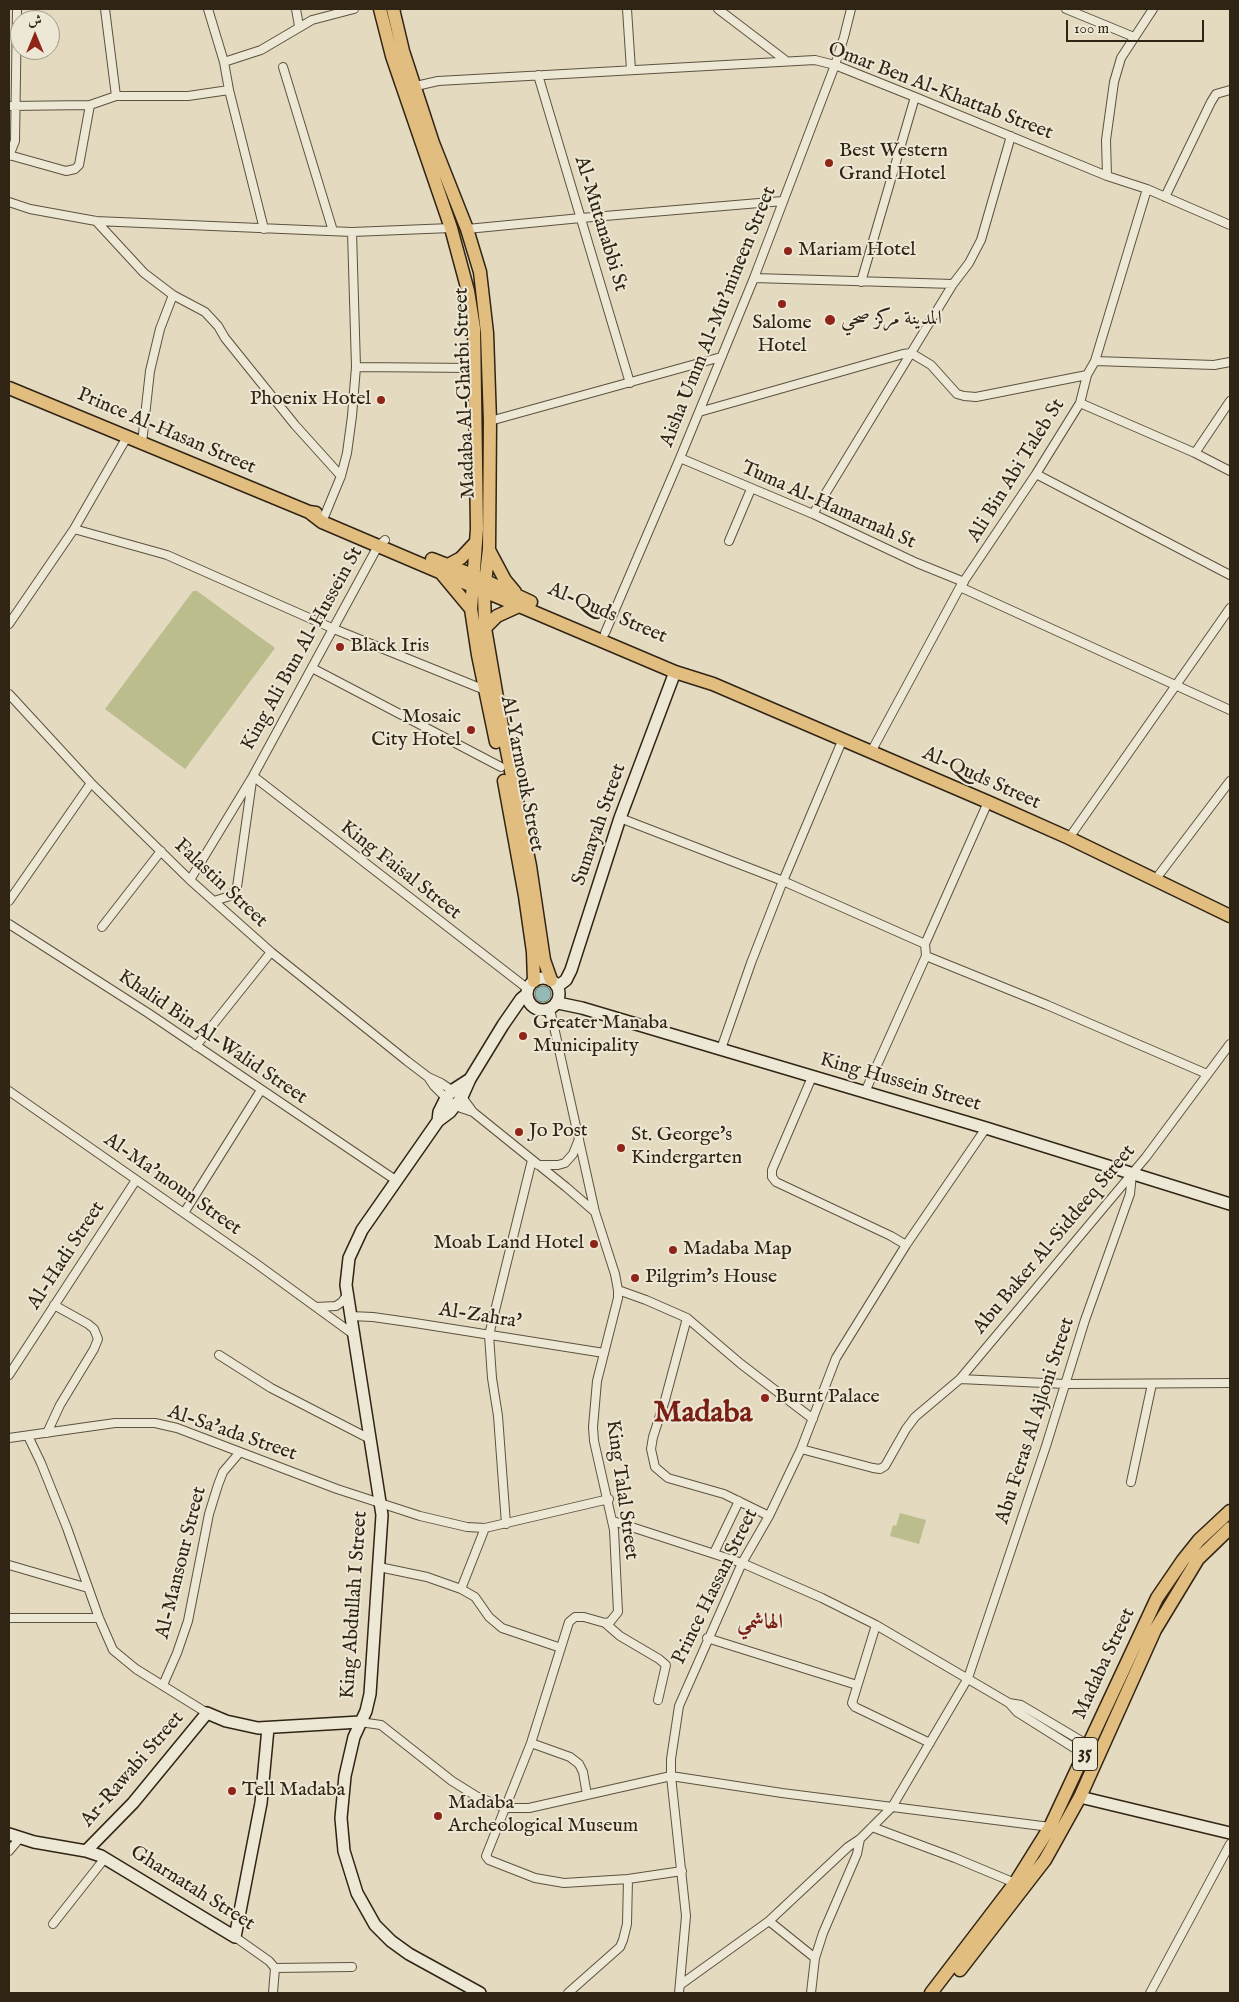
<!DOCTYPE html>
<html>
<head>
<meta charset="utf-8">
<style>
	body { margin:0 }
	#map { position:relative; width:1239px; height:2002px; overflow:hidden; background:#e4dabf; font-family:"IM FELL English",Amiri,serif }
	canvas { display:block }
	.frame { position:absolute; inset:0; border:10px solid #302414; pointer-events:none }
	.north { position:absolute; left:10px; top:10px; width:50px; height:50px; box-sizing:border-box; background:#ede7d5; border:1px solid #a19988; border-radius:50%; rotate:0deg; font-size:14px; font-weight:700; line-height:20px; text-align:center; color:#302414 }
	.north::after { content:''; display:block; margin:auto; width:18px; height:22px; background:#8f2418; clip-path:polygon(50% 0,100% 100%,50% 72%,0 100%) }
	.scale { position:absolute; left:1066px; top:20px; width:138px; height:22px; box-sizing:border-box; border:2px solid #302414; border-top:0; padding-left:6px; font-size:15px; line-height:18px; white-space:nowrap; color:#302414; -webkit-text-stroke:4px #ede7d5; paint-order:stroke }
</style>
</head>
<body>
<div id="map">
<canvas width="1239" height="2002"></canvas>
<div class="frame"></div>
<div class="north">ش</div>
<div class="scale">100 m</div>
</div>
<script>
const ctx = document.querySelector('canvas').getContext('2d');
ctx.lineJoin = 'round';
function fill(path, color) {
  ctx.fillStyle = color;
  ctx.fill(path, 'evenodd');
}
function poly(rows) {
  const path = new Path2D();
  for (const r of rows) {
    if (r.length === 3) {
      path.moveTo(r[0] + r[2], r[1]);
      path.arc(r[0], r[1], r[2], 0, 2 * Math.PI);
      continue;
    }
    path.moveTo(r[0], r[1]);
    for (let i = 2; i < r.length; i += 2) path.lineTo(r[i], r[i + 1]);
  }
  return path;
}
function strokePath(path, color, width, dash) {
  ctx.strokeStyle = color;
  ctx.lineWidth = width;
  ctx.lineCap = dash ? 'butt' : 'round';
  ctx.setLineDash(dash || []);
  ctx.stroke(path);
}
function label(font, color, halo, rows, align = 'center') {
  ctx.font = font + ' "IM FELL English",Amiri,serif';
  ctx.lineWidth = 4;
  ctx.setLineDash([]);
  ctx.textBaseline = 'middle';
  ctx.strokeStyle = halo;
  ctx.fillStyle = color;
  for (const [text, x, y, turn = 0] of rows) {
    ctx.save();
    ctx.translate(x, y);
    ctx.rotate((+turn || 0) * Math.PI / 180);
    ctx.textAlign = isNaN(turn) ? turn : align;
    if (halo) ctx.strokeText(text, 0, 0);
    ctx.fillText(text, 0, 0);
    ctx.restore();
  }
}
fill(poly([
	[193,591,197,591,275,648,185,769,105,709],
	[900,1513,926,1520,919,1544,890,1536,893,1525,896,1526]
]), '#bbbd8d');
const water = poly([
	[543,994,8]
]);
fill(water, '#95bab5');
strokePath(water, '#6d7e75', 1);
const street = poly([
	[105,9,116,96],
	[208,9,224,62,229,90],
	[296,9,299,26],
	[627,9,631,70],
	[718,9,785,60],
	[1066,9,1134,37],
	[224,62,261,50,312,20,354,9],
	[283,67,333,231],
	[538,75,630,383],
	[416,86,438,81,815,60,835,65,915,97,1107,176,1147,189,1230,225],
	[9,106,90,105],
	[9,155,66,171,75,169,79,165,90,105,116,96,188,96,229,90,264,229],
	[9,156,15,141,17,9],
	[1107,176,1106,140,1114,82,1121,58,1153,9],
	[1165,197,1211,102,1216,94,1230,90],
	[9,202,30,209,96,221,352,232,451,228],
	[96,221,144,273,173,295,205,312,218,326,225,338,295,425,341,476],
	[467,229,581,218,783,201],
	[754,278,953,284],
	[861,282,915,97],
	[1095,361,1214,365,1230,362],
	[356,367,475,368],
	[1080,403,1195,453,1230,471],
	[699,412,903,354,911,353,931,365,957,394,964,396,976,397,1087,375],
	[490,421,721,357],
	[142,443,150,371,160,329,173,295],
	[1195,453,1230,401],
	[680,458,813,514,917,563,964,582],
	[1036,474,1230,575],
	[813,514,953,284,969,263,981,240,1011,136],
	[322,522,341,476,347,453,352,416,356,367,352,232],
	[74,529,167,555,334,629,485,690],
	[729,541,751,489],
	[960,587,1230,710],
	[9,624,74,529,127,437],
	[605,633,680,458,754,278,835,65,844,37,851,9],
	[312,668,501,767],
	[9,694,91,783,190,880,271,952,407,1061,428,1077,441,1083,462,1097,473,1112,566,1187,595,1212],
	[871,752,960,587,1036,474,1080,403,1087,375,1095,361,1147,189],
	[253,776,528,989],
	[620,818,783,881,925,944],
	[1069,838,1230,608],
	[190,880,253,776,378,546,385,540],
	[1155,880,1230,781],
	[9,901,91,783],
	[214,901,230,896,237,887,252,781],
	[9,924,148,1013,397,1181],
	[102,927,161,851],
	[926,956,1047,1005,1207,1074],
	[550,1009,595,1212,615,1274,618,1290,618,1298,597,1381,593,1427,594,1441,614,1530,618,1612,610,1622,605,1623,584,1617,575,1617,569,1622,531,1743,486,1856,489,1860,535,1878,564,1883,628,1879,682,1871],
	[196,1046,271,952],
	[721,1049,751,963,783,881,842,741],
	[428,1077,434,1086,450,1102,461,1108,473,1112],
	[812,1077,772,1170,772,1177,776,1182,891,1236,906,1245],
	[9,1091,254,1262,353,1334],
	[865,1092,926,956,925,944,988,802],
	[538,1165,558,1165,565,1163,573,1154,579,1139],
	[184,1213,261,1090],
	[618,1290,646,1300,687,1318,741,1364,813,1419],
	[316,1307,336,1306,342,1302,347,1295],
	[350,1316,373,1317,415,1323,604,1353],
	[687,1318,665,1400,653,1437,651,1449,655,1467,668,1478,724,1494,769,1516],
	[219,1355,271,1388,370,1439],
	[9,1375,136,1180],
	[960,1379,1065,1384,1230,1383],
	[47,1433,60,1405,94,1349,98,1339,94,1329,88,1324,54,1305],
	[28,1436,41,1463,67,1528,99,1618,113,1650,136,1669,207,1713],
	[9,1438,115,1423,155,1423,177,1428,337,1489,420,1516,467,1527,485,1528,609,1499],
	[801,1449,873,1468,880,1469,885,1466,906,1429,915,1417,960,1379,1146,1157,1230,1044],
	[1131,1482,1152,1384],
	[613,1521,742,1563,822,1598,876,1625,1009,1703,1017,1712,1087,1756],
	[506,1524,498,1416,492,1378,489,1335,532,1160],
	[714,1553,739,1501],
	[9,1565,88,1588],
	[379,1567,427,1577,461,1589,475,1597,489,1617,502,1628,561,1648],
	[461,1589,485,1528],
	[9,1618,99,1618],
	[605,1623,620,1636,659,1659,666,1665,658,1700],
	[876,1625,852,1703,855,1707,930,1743],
	[707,1638,857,1685],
	[163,1685,177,1653,188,1621,209,1514,218,1485,223,1472,240,1452],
	[1009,1703,1021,1705,1100,1752],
	[360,1722,381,1725,452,1781,476,1796,505,1808,529,1808,671,1776,782,1793,1050,1827],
	[531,1743,570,1757,579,1764,583,1772,587,1795],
	[872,1827,955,1858,1015,1883],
	[9,1851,20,1838],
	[769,1921,815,1958],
	[53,1924,105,1858],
	[235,1937,269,1961,275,1968],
	[275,1968,352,1967],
	[680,1985,769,1921,848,1847,860,1839,892,1807,968,1678,1046,1446,1085,1320,1130,1194,1132,1174],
	[273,1993,275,1968],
	[568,1993,620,1947,623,1940,627,1924,628,1879],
	[679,1993,686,1916,671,1776,671,1759,679,1706,742,1563,769,1516,801,1449,836,1358,906,1245,986,1128],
	[811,1993,815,1958,823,1933,857,1854,860,1839],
	[1150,1993,1230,1844]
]);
const secondary = poly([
	[543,994,16],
	[558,986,566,980,571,970,620,818,675,672],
	[558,1003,582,1008,986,1128,1230,1204],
	[438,1121,439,1112,446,1098,453,1090,470,1079],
	[1080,1797,1230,1833],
	[9,1834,34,1842,86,1851,101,1856,235,1937,261,1803,268,1728],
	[86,1851,133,1803,207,1713,226,1721,258,1728,360,1722],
	[480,1993,409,1954,391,1941,375,1925,357,1893,344,1851,341,1818,345,1776,354,1737,366,1711,370,1694,382,1515,346,1285,349,1258,362,1230,438,1121,450,1112,462,1097,470,1079,503,1025,521,999,527,994]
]);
const primary = poly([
	[380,9,392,56,451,228,468,291,474,328,477,529,471,609,478,655,496,742],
	[393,9,403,51,433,143,467,229,480,272,487,333,490,421,489,549,484,591,485,628,501,721,530,866,544,960,551,980],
	[9,388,309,512,316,513],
	[309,512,322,522,484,591,675,672,713,684,988,802,1069,838,1230,916],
	[489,550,505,580,515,592],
	[432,559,473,575,531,602],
	[448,565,461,558,476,542],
	[441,573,471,609],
	[485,628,497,616,519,606],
	[504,781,525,896,533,952,534,981],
	[960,1970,1045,1860,1080,1797,1155,1630,1198,1559,1230,1528],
	[931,1993,1015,1883,1050,1827,1157,1598,1183,1560,1199,1540,1230,1511]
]);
strokePath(street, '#5d523f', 10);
strokePath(secondary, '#302414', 14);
strokePath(primary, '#302414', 15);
strokePath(street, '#ede7d5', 8);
strokePath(secondary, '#ede7d5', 11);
strokePath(primary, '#e2bd80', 12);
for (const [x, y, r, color] of [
	[829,163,5,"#8f2418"],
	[788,251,5,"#8f2418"],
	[782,304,5,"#8f2418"],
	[830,320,6,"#8f2418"],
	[381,400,5,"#8f2418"],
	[340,647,5,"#8f2418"],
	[471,730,5,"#8f2418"],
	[523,1036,5,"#8f2418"],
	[519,1132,5,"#8f2418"],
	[621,1148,5,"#8f2418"],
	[594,1244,5,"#8f2418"],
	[673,1250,5,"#8f2418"],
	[635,1278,5,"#8f2418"],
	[765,1398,5,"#8f2418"],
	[232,1791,5,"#8f2418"],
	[438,1816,5,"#8f2418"]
]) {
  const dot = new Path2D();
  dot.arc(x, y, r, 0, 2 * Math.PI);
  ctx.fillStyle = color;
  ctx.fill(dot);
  strokePath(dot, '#ede7d5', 2);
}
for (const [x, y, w] of [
	[1085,1754,25]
]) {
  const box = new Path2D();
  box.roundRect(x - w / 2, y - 16.5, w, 33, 4);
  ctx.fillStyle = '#ede7d5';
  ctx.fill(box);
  strokePath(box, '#302414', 1);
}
label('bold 19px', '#302414', null, [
	["35",1085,1754]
]);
label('20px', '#302414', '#ede7d5', [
	["Omar Ben Al-Khattab Street",940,92,21],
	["Al-Mutanabbi St",600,224,73],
	["Aisha Umm Al-Mu'mineen Street",719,317,-68],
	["Madaba Al-Gharbi Street",466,393,-92],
	["Prince Al-Hasan Street",166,432,23],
	["Ali Bin Abi Taleb St",1017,471,-58],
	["Tuma Al-Hamarnah St",828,506,24],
	["Al-Quds Street",607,614,23],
	["King Ali Bun Al-Hussein St",303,649,-61],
	["Al-Yarmouk Street",521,774,79],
	["Al-Quds Street",981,779,24],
	["Sumayah Street",600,825,-71],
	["King Faisal Street",400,871,38],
	["Falastin Street",220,884,43],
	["Khalid Bin Al-Walid Street",212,1038,34],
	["King Hussein Street",900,1083,16],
	["Al-Ma'moun Street",172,1185,35],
	["Abu Baker Al-Siddeeq Street",1055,1240,-50],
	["Al-Hadi Street",67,1256,-57],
	["Al-Zahra'",480,1317,9],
	["Abu Feras Al Ajloni Street",1036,1421,-72],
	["Al-Sa'ada Street",232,1434,19],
	["King Talal Street",621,1490,82],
	["Al-Mansour Street",182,1563,-76],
	["Prince Hassan Street",716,1587,-64],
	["King Abdullah I Street",355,1605,-86],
	["Madaba Street",1105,1664,-65],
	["Ar-Rawabi Street",133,1770,-49],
	["Gharnatah Street",192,1889,32]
]);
label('20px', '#302414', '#ede7d5', [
	["Best Western",839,152],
	["Grand Hotel",839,175],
	["Mariam Hotel",798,251],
	["المدينة مركز صحي",841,320],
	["Salome",782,324,"center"],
	["Hotel",782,347,"center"],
	["Phoenix Hotel",371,400,"right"],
	["Black Iris",350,647],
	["Mosaic",461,718,"right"],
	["City Hotel",461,741,"right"],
	["Greater Manaba",533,1024],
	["Municipality",533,1047],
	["Jo Post",529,1132],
	["St. George's",631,1136],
	["Kindergarten",631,1159],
	["Moab Land Hotel",584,1244,"right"],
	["Madaba Map",683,1250],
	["Pilgrim's House",645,1278],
	["Burnt Palace",775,1398],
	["Tell Madaba",242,1791],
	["Madaba",448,1804],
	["Archeological Museum",448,1827]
], 'left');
label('bold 21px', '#7a1f14', '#ede7d5', [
	["الهاشمي",760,1624]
]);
label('bold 30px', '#7a1f14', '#ede7d5', [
	["Madaba",703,1415]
]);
</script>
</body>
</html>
